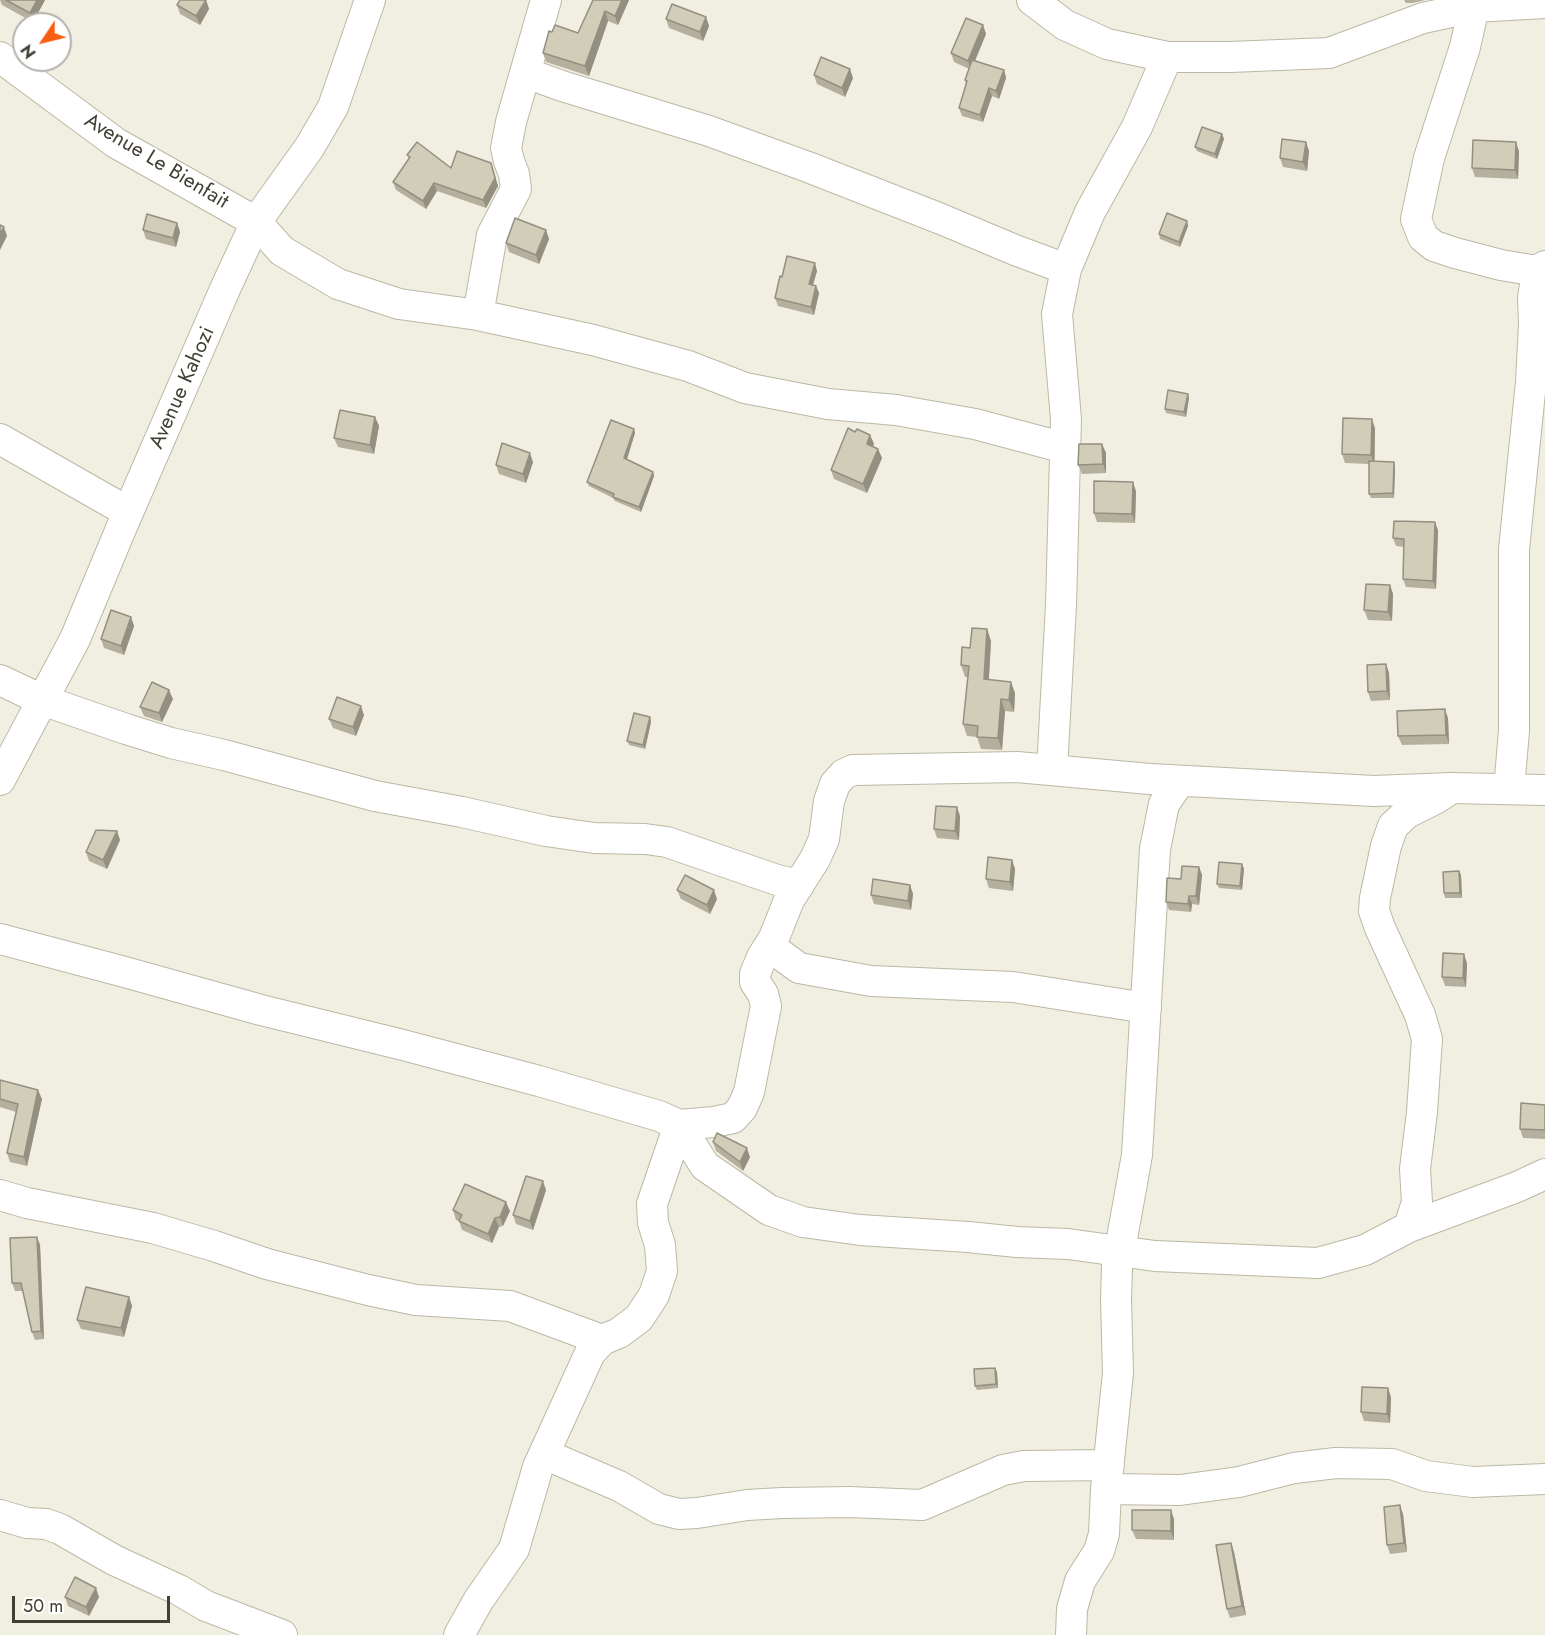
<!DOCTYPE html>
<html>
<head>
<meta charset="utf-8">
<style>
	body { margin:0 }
	#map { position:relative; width:1545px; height:1635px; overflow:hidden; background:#f1efe2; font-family:Jost,sans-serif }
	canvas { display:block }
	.north { position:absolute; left:12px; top:12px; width:60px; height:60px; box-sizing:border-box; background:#fff; border:2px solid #b3b2ad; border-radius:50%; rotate:235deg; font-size:16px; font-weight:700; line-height:24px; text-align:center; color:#423f33 }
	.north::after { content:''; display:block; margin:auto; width:21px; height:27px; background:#f85e12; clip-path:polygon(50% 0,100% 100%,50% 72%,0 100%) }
	.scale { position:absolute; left:12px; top:1596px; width:158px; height:27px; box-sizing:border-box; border:3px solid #423f33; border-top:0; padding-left:8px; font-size:18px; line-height:21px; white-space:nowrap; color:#423f33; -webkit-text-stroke:4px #fff; paint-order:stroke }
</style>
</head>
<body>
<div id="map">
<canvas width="1545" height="1635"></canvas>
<div class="north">N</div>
<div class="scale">50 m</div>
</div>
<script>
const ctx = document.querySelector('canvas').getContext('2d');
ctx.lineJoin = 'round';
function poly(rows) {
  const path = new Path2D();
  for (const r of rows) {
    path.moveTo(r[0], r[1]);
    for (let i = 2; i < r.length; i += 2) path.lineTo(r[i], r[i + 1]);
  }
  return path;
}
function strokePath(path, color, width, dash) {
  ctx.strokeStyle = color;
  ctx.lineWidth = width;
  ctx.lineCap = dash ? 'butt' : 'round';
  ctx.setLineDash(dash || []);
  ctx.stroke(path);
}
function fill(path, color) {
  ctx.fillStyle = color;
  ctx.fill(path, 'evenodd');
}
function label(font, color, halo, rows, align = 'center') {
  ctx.font = font + ' Jost,sans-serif';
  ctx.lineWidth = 4.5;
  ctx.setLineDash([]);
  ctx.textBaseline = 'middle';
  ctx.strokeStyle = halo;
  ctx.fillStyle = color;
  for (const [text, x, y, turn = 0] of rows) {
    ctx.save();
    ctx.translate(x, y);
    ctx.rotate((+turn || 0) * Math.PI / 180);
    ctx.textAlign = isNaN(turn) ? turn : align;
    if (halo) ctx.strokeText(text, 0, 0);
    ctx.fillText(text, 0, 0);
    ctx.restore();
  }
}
const minor = poly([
	[1032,0,1065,25,1107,44,1167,57,1230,57,1329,53,1423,18,1474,7,1545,3],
	[1474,7,1465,47,1429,158,1416,219,1423,237,1434,246,1455,253,1501,265,1537,271,1545,266],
	[0,57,116,143,256,222,282,251,338,284,399,304,478,315,593,340,688,366,745,388,828,404,896,410,975,424,1065,448],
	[526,73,562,86,709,131,808,167,941,219,1015,250,1066,269],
	[478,315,492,235,516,189,514,174,509,161,506,148,511,122,546,0],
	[0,439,128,512],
	[0,680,42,700,126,729,171,743,224,755,375,796,462,812,546,831,594,838,645,839,667,842,777,880,799,885],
	[1052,770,1061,605,1066,419,1057,314,1066,269,1090,212,1137,127,1167,57],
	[0,780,75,639,120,531,225,289,256,222,309,148,333,107,370,0],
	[1509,789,1514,731,1514,549,1531,382,1534,324,1533,298,1537,271],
	[0,939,121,971,261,1010,403,1045,539,1081,659,1116,679,1125,705,1166,769,1210,803,1222,860,1230,968,1237,1017,1242,1068,1244,1155,1256,1318,1263,1365,1250,1409,1227,1517,1187,1545,1174],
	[769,946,799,968,871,981,1013,987,1146,1008],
	[0,1195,27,1203,153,1228,214,1246,267,1264,368,1290,416,1300,510,1306,602,1340],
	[1409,1227,1417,1202,1415,1169,1422,1112,1427,1039,1420,1015,1380,928,1374,911,1375,898,1386,846,1393,826,1407,813,1435,799,1446,792],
	[544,1454,619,1486,659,1509,679,1514,697,1513,747,1505,782,1503,849,1502,922,1505,1003,1470,1024,1466,1109,1465],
	[1106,1489,1180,1490,1239,1482,1294,1468,1336,1463,1392,1464,1426,1476,1473,1482,1545,1479],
	[0,1515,27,1523,46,1524,60,1529,114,1560,179,1590,206,1606,282,1635],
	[459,1635,478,1601,514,1549,538,1467,590,1353,602,1340,619,1333,639,1318,654,1295,662,1271,660,1245,653,1223,652,1204,679,1125,714,1122,733,1118,742,1108,749,1092,766,1006,763,994,755,982,755,974,762,957,774,938,789,900,815,859,824,839,829,801,835,784,844,774,853,770,1017,767,1150,779,1374,791,1451,788,1545,790],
	[1071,1635,1072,1609,1080,1581,1099,1551,1104,1534,1106,1489,1118,1373,1116,1300,1117,1266,1137,1155,1155,849,1164,804,1180,781]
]);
strokePath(minor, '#bcb8a5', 32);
strokePath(minor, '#fff', 30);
fill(poly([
	[0,0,45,0,33,22,2,5],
	[206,0,209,9,200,25,180,14,177,5],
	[593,0,629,0,618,25,608,21,589,76,546,62,543,53,552,32,578,33],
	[1404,0,1425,0,1413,3,1406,3],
	[706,17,709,26,703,41,669,28,666,19],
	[983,25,986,34,975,61,1004,70,1006,78,999,99,992,96,983,122,962,116,959,108,966,84,965,80,969,69,954,62,951,53],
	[814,75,853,78,845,97,817,84],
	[1222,134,1224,139,1217,159,1197,151,1195,147],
	[1306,142,1309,151,1307,171,1283,167,1280,158],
	[1519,151,1518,179,1475,177,1472,168],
	[407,155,451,168,491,163,498,186,486,208,437,191,426,209,396,190,393,182,409,159],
	[1187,221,1188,226,1180,247,1160,239,1159,234],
	[177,223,180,232,176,247,146,239,143,230],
	[546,230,549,239,539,264,509,252,506,243],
	[817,271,813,285,816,286,819,293,814,315,778,306,775,298],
	[1189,398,1186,417,1166,413,1165,409],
	[375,417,379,426,374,454,338,447,334,438],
	[1375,428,1375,461,1395,466,1394,498,1371,498,1369,494,1369,464,1345,463,1342,454],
	[634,429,635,433,627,459,653,472,654,476,641,512,615,501,613,498,589,486,587,482],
	[855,432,870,435,874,444,873,447,878,449,882,458,867,493,834,479,831,470],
	[1102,444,1106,453,1106,473,1082,474,1078,465],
	[533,462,526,483,499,474,496,465],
	[1136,491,1135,523,1097,522,1094,513],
	[1438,530,1436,589,1406,587,1403,579,1404,547,1396,546,1393,538],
	[1390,585,1393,594,1392,621,1368,620,1364,610],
	[131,617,134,626,124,655,104,648,101,639],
	[987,629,991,641,989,679,1015,693,1014,712,1005,711,1002,750,981,749,977,737,967,736,963,724,968,677,965,677,961,665,970,648],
	[1386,664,1389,673,1390,700,1371,701,1368,692],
	[173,699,162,722,144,716,140,707],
	[364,715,356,736,333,728,329,719],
	[650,717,651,722,645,749,629,745,627,741],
	[1448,718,1449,744,1402,745,1398,736],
	[960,816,959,840,937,838,934,829],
	[117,831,120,840,107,869,89,861,86,852],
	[1012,860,1015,869,1013,891,989,888,986,879],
	[1242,864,1244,869,1242,890,1219,888,1217,884],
	[1199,867,1202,875,1199,905,1192,904,1191,912,1169,910,1166,902,1181,879],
	[1459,871,1461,875,1462,898,1445,898,1444,893],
	[910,885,913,894,911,910,874,904,871,895],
	[677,890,717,899,710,914,681,899],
	[1467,963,1466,987,1445,986,1442,977],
	[0,1080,42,1099,27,1166,10,1162,7,1153,16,1112,0,1107],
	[1545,1105,1545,1139,1523,1138,1520,1129],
	[713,1142,750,1157,743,1171,716,1151],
	[546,1190,533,1230,516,1224,513,1215],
	[453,1210,510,1211,503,1226,499,1227,492,1243,462,1230,459,1221,456,1220],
	[37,1237,40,1245,44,1339,35,1340,32,1332,23,1291,15,1291,12,1283],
	[129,1297,132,1306,124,1337,81,1329,77,1320],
	[995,1368,997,1372,998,1388,977,1390,975,1386],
	[1391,1397,1390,1423,1364,1421,1361,1412],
	[1403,1514,1407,1552,1390,1554,1387,1545],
	[1174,1519,1174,1540,1136,1539,1132,1530],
	[1234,1552,1246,1615,1230,1618,1227,1609],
	[65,1597,99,1597,89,1616,68,1606]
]), '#b5b09e');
fill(poly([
	[37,0,45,0,33,22,30,13],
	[206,0,209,9,200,25,196,16],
	[622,0,629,0,618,25,615,16],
	[605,11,608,21,589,76,585,66],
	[706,17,709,26,703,41,700,32],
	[983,25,986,34,971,70,968,61],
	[850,69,853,78,845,97,842,88],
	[1004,70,1006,78,999,99,996,91],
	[989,88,992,96,983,122,980,115],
	[1222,134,1224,139,1217,159,1215,154],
	[1306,142,1309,151,1307,171,1303,162],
	[1516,142,1519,151,1518,179,1515,170],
	[491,163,498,186,486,208,483,200],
	[434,183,437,191,426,209,423,201],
	[1187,221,1188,226,1180,247,1179,242],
	[177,223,180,232,176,247,173,238],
	[4,227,7,236,0,250,0,234],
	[546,230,549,239,539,264,536,255],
	[815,263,817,271,811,291,809,284],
	[816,286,819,293,814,315,811,307],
	[1188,394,1189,398,1186,417,1184,412],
	[375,417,379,426,374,454,370,445],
	[1372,419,1375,428,1374,464,1371,455],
	[634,429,635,433,626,462,624,458],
	[870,435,874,444,870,453,867,444],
	[1102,444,1106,453,1106,473,1103,464],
	[878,449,882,458,867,493,863,484],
	[530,453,533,462,526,483,523,474],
	[1394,462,1395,466,1394,498,1393,493],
	[653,472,654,476,641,512,639,507],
	[1133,482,1136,491,1135,523,1132,514],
	[1435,522,1438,530,1436,589,1433,581],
	[1390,585,1393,594,1392,621,1388,612],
	[131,617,134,626,124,655,121,646],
	[987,629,991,641,988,691,984,679],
	[1386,664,1389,673,1390,700,1387,691],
	[1011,682,1015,693,1014,712,1009,700],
	[169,690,173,699,162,722,159,713],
	[1001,699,1005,711,1002,750,998,738],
	[361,706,364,715,356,736,353,727],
	[1445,709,1448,718,1449,744,1446,735],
	[650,717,651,722,645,749,643,745],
	[957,807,960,816,959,840,955,831],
	[117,831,120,840,107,869,103,860],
	[1012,860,1015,869,1013,891,1010,882],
	[1242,864,1244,869,1242,890,1240,886],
	[1199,867,1202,875,1199,905,1196,896],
	[1459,871,1461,875,1462,898,1460,893],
	[910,885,913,894,911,910,908,901],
	[714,890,717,899,710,914,707,905],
	[1189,896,1192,904,1191,912,1188,904],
	[1464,954,1467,963,1466,987,1463,978],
	[38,1090,42,1099,27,1166,24,1157],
	[747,1148,750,1157,743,1171,740,1162],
	[543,1181,546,1190,533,1230,530,1221],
	[506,1202,510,1211,503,1226,500,1217],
	[495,1218,499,1227,492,1243,488,1234],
	[37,1237,40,1245,44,1339,41,1331],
	[129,1297,132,1306,124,1337,121,1328],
	[995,1368,997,1372,998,1388,996,1384],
	[1388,1388,1391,1397,1390,1423,1387,1414],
	[1400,1505,1403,1514,1407,1552,1404,1543],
	[1171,1510,1174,1519,1174,1540,1171,1531],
	[1231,1543,1234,1552,1246,1615,1242,1606],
	[96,1588,99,1597,89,1616,86,1607]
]), '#939081');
const building = poly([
	[6,0,37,0,30,13,6,0],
	[180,0,206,0,196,16,177,5,180,0],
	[593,0,622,0,615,16,605,11,585,66,543,53,549,31,552,32,555,25,578,33,593,0],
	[672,4,706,17,700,32,666,19,672,4],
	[966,18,983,25,968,61,951,53,966,18],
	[821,57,850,69,842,88,814,75,821,57],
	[972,60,1004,70,996,91,989,88,980,115,959,108,967,81,965,80,972,60],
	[1202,127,1222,134,1215,154,1195,147,1202,127],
	[1282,139,1306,142,1303,162,1280,158,1282,139],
	[1473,140,1516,142,1515,170,1472,168,1473,140],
	[417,142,451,168,457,151,491,163,495,178,483,200,434,183,423,201,393,182,410,157,407,155,417,142],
	[1167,213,1187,221,1179,242,1159,234,1167,213],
	[147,214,177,223,173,238,143,230,147,214],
	[515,218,546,230,536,255,506,243,515,218],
	[0,225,4,227,0,234,0,225],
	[787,256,815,263,809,284,816,286,811,307,775,298,780,276,782,277,787,256],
	[1168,390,1188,394,1184,412,1165,409,1168,390],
	[340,410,375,417,370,445,334,438,340,410],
	[1343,418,1372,419,1371,455,1342,454,1343,418],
	[611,420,634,429,624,458,653,472,639,507,613,497,614,494,587,482,611,420],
	[848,428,855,432,857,429,870,435,867,444,878,449,863,484,831,470,848,428],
	[502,443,530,453,523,474,496,465,502,443],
	[1079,444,1102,444,1103,464,1078,465,1079,444],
	[1369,461,1394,462,1393,493,1369,494,1369,461],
	[1094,481,1133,482,1132,514,1094,513,1094,481],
	[1394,521,1435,522,1433,581,1403,579,1404,539,1393,538,1394,521],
	[1366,584,1390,585,1388,612,1364,610,1366,584],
	[111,610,131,617,121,646,101,639,111,610],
	[972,628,987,629,984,679,1011,682,1009,700,1001,699,998,738,977,737,978,726,963,724,969,666,961,665,962,647,970,648,972,628],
	[1386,664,1387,691,1368,692,1367,665,1386,664],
	[152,682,169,690,159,713,140,707,152,682],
	[337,697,361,706,353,727,329,719,337,697],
	[1445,709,1446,735,1398,736,1397,711,1445,709],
	[634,713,650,717,643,745,627,741,634,713],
	[936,806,957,807,955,831,934,829,936,806],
	[96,830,117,831,103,860,86,852,96,830],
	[988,857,1012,860,1010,882,986,879,988,857],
	[1219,862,1242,864,1240,886,1217,884,1219,862],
	[1182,866,1199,867,1196,896,1189,896,1188,904,1166,902,1167,878,1181,879,1182,866],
	[1459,871,1460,893,1444,893,1443,872,1459,871],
	[685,875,714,890,707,905,677,890,685,875],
	[873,879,910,885,908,901,871,895,873,879],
	[1443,953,1464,954,1463,978,1442,977,1443,953],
	[0,1080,38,1090,24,1157,7,1153,18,1104,0,1099,0,1080],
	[1521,1103,1545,1105,1545,1130,1520,1129,1521,1103],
	[717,1133,747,1148,740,1162,713,1142,717,1133],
	[526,1176,543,1181,530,1221,513,1215,526,1176],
	[465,1184,506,1202,500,1217,495,1218,488,1234,459,1221,462,1215,453,1210,465,1184],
	[37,1237,41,1331,32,1332,21,1283,12,1283,10,1238,37,1237],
	[86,1287,129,1297,121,1328,77,1320,86,1287],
	[995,1368,996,1384,975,1386,974,1369,995,1368],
	[1362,1387,1388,1388,1387,1414,1361,1412,1362,1387],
	[1400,1505,1404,1543,1387,1545,1384,1507,1400,1505],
	[1132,1510,1171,1510,1171,1531,1132,1530,1132,1510],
	[1231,1543,1242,1606,1227,1609,1216,1545,1231,1543],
	[75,1577,96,1588,86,1607,65,1597,75,1577]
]);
fill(building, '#d2cdb8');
strokePath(building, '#939081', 1.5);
label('21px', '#423f33', '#fff', [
	["Avenue Le Bienfait",156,162,31],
	["Avenue Kahozi",183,388,-66]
]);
</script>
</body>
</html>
